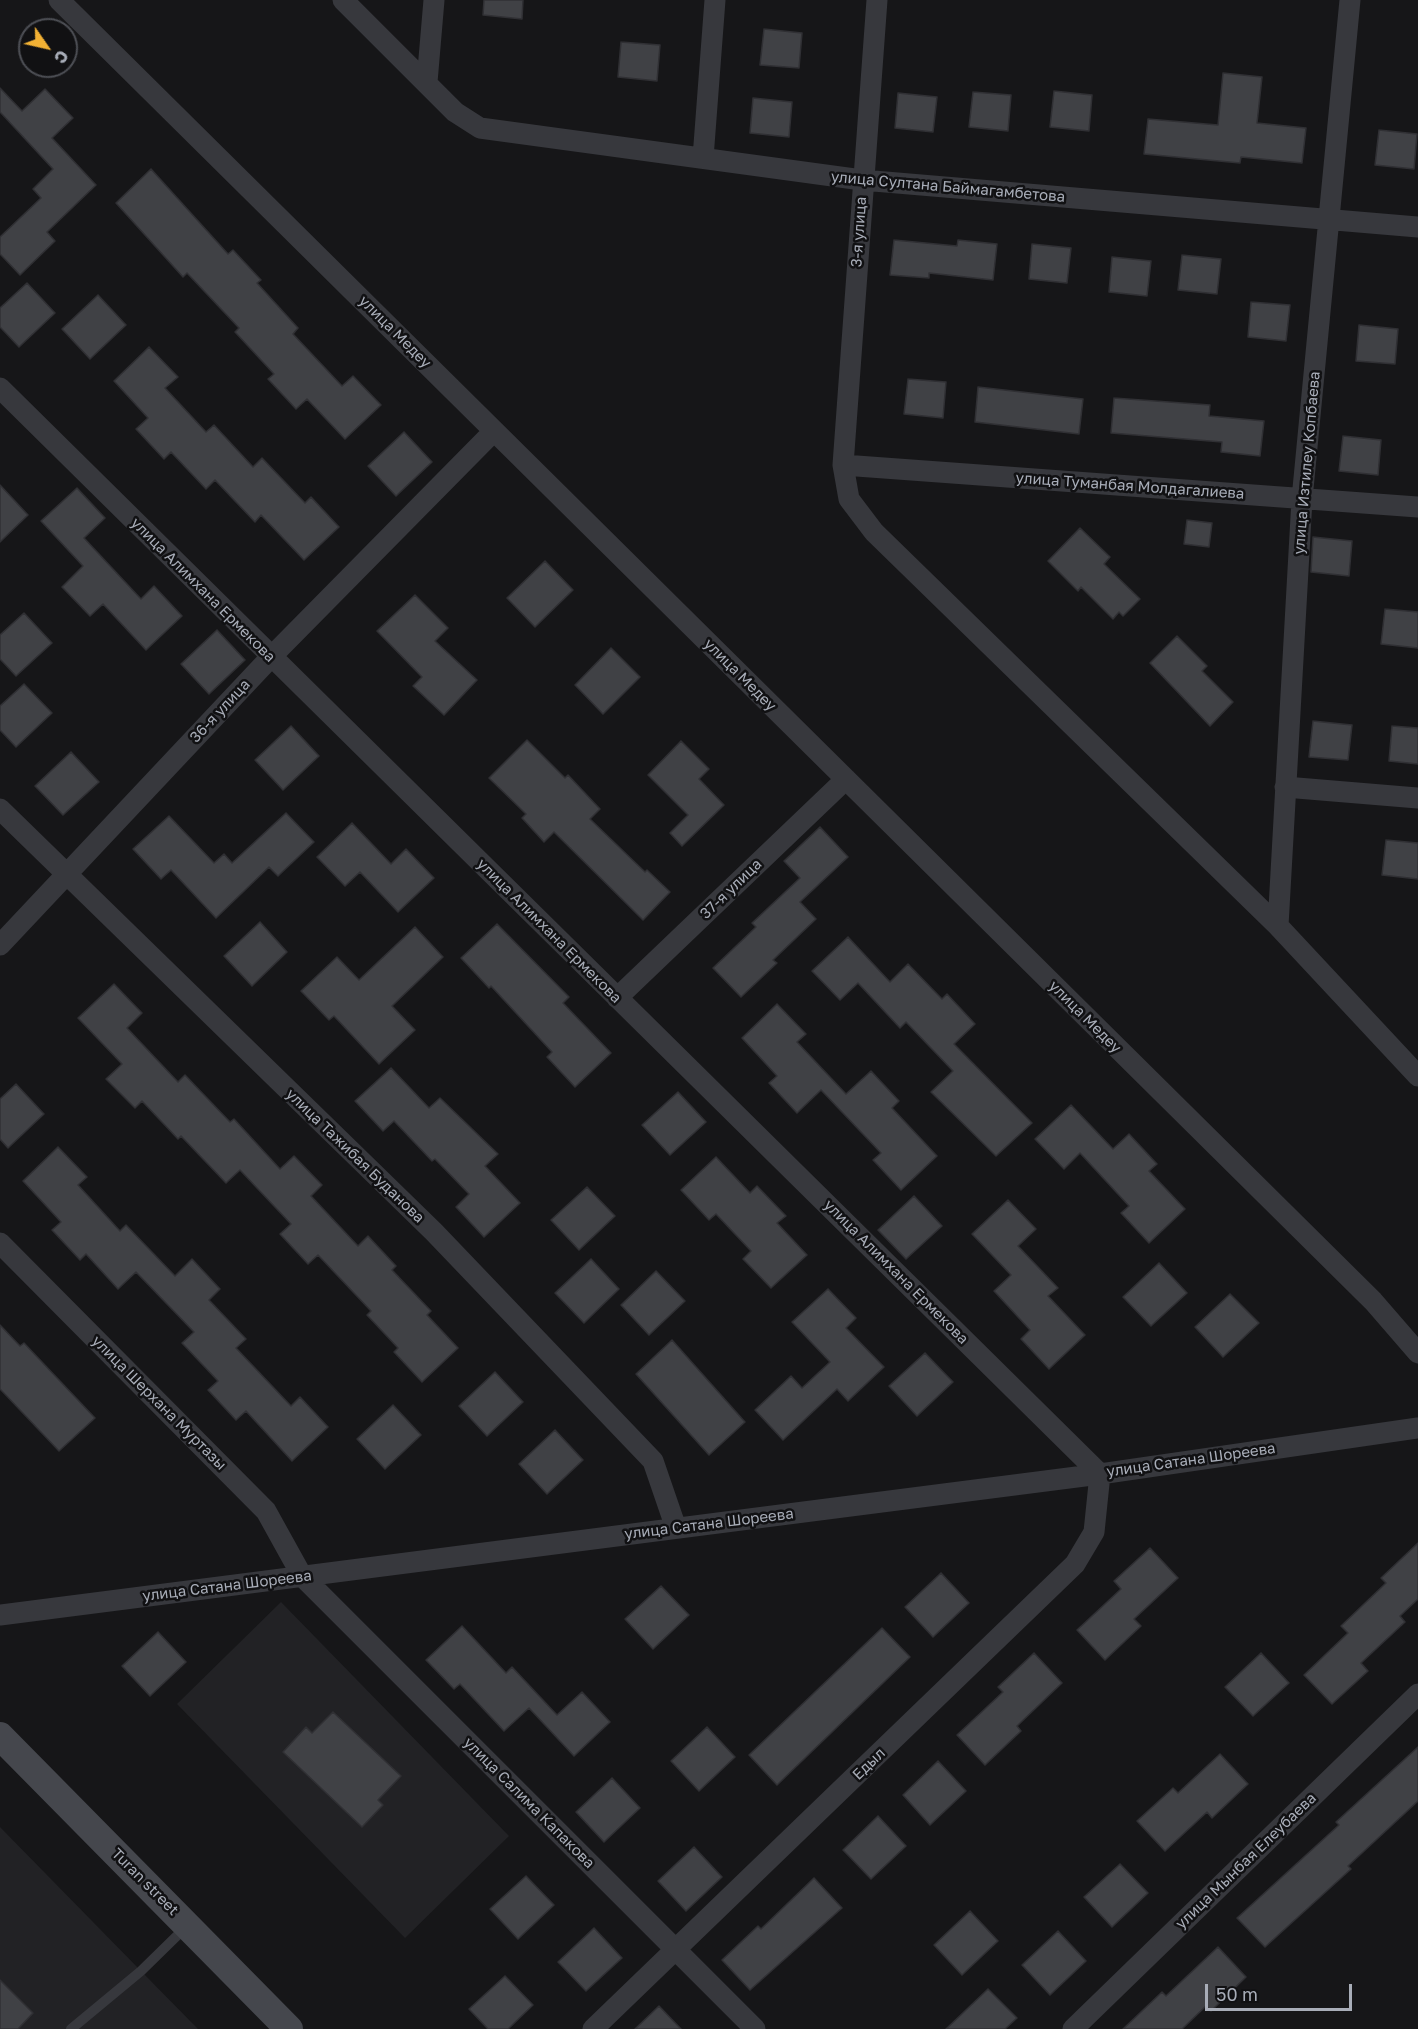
<!DOCTYPE html>
<html>
<head>
<meta charset="utf-8">
<style>
	body { margin:0 }
	#map { position:relative; width:1418px; height:2029px; overflow:hidden; background:#161618; font-family:"Golos Text",sans-serif }
	canvas { display:block }
	.north { position:absolute; left:18px; top:18px; width:60px; height:60px; box-sizing:border-box; background:#111113; border:2px solid #4d4f55; border-radius:50%; rotate:124deg; font-size:16px; font-weight:700; line-height:24px; text-align:center; color:#a8adb8 }
	.north::after { content:''; display:block; margin:auto; width:21px; height:27px; background:#f2b134; clip-path:polygon(50% 0,100% 100%,50% 72%,0 100%) }
	.scale { position:absolute; left:1205px; top:1984px; width:147px; height:27px; box-sizing:border-box; border:3px solid #a8adb8; border-top:0; padding-left:8px; font-size:18px; line-height:21px; white-space:nowrap; color:#a8adb8; -webkit-text-stroke:4px #111113; paint-order:stroke }
</style>
</head>
<body>
<div id="map">
<canvas width="1418" height="2029"></canvas>
<div class="north">С</div>
<div class="scale">50 m</div>
</div>
<script>
const ctx = document.querySelector('canvas').getContext('2d');
ctx.lineJoin = 'round';
function fill(path, color) {
  ctx.fillStyle = color;
  ctx.fill(path, 'evenodd');
}
function poly(rows) {
  const path = new Path2D();
  for (const r of rows) {
    path.moveTo(r[0], r[1]);
    for (let i = 2; i < r.length; i += 2) path.lineTo(r[i], r[i + 1]);
  }
  return path;
}
function strokePath(path, color, width, dash) {
  ctx.strokeStyle = color;
  ctx.lineWidth = width;
  ctx.lineCap = dash ? 'butt' : 'round';
  ctx.setLineDash(dash || []);
  ctx.stroke(path);
}
function label(font, color, halo, rows, align = 'center') {
  ctx.font = font + ' "Golos Text",sans-serif';
  ctx.lineWidth = 5;
  ctx.setLineDash([]);
  ctx.textBaseline = 'middle';
  ctx.strokeStyle = halo;
  ctx.fillStyle = color;
  for (const [text, x, y, turn = 0] of rows) {
    ctx.save();
    ctx.translate(x, y);
    ctx.rotate((+turn || 0) * Math.PI / 180);
    ctx.textAlign = isNaN(turn) ? turn : align;
    if (halo) ctx.strokeText(text, 0, 0);
    ctx.fillText(text, 0, 0);
    ctx.restore();
  }
}
fill(poly([
	[281,1602,509,1836,405,1938,177,1704],
	[0,1827,141,1971,198,2029,0,2029]
]), '#222225');
const building = poly([
	[484,0,523,0,522,19,483,15,484,0],
	[764,29,802,33,799,68,760,65,764,29],
	[621,42,660,45,657,81,618,77,621,42],
	[1223,73,1262,77,1257,123,1306,128,1302,163,1241,157,1240,163,1144,154,1148,119,1218,125,1223,73],
	[0,88,22,111,45,89,73,118,52,138,96,185,47,232,55,241,20,275,0,254,0,237,41,198,33,189,53,169,0,112,0,88],
	[1054,91,1092,95,1089,131,1050,127,1054,91],
	[973,92,1011,95,1008,131,969,127,973,92],
	[898,93,937,97,933,132,895,128,898,93],
	[753,98,792,102,789,137,750,133,753,98],
	[1379,130,1417,134,1414,169,1375,165,1379,130],
	[151,169,228,254,233,250,261,280,257,283,298,328,293,334,342,386,353,376,381,405,345,439,307,399,296,409,268,379,274,374,235,332,239,328,187,273,183,277,116,203,151,169],
	[894,240,957,246,958,240,997,244,993,280,929,273,929,278,890,275,894,240],
	[1032,244,1071,248,1067,283,1029,279,1032,244],
	[1182,255,1221,259,1217,294,1178,290,1182,255],
	[1112,257,1151,261,1147,296,1109,292,1112,257],
	[27,283,55,313,19,347,0,327,0,308,27,283],
	[98,295,126,325,90,359,62,329,98,295],
	[1251,302,1290,305,1286,341,1248,337,1251,302],
	[1359,325,1398,329,1395,364,1356,361,1359,325],
	[149,347,178,377,165,388,206,432,214,425,253,467,262,458,305,503,311,497,339,527,304,560,261,515,255,522,215,480,206,489,171,452,164,459,136,429,148,418,114,381,149,347],
	[908,379,946,382,943,418,904,414,908,379],
	[978,387,1083,399,1079,434,975,422,978,387],
	[1114,398,1210,405,1209,416,1264,421,1260,456,1221,452,1222,442,1111,433,1114,398],
	[404,432,432,462,396,496,368,466,404,432],
	[1343,436,1381,440,1378,475,1339,471,1343,436],
	[0,485,28,515,0,542,0,485],
	[77,488,105,518,84,538,141,599,154,586,182,616,146,650,103,604,90,616,62,587,83,566,41,521,77,488],
	[1187,520,1212,523,1209,547,1184,544,1187,520],
	[1080,528,1110,557,1104,564,1140,599,1123,616,1119,612,1113,619,1081,587,1078,591,1048,561,1080,528],
	[1313,537,1352,541,1349,576,1311,572,1313,537],
	[545,561,573,590,535,627,507,598,545,561],
	[415,595,448,628,435,641,477,680,444,715,413,686,422,677,377,631,415,595],
	[1385,609,1418,612,1418,648,1381,644,1385,609],
	[24,613,52,643,16,676,0,659,0,635,24,613],
	[217,630,245,660,209,694,181,664,217,630],
	[1177,636,1207,666,1202,671,1233,702,1210,726,1150,663,1177,636],
	[611,648,640,677,603,714,575,685,611,648],
	[24,684,52,713,16,747,0,730,0,706,24,684],
	[1313,721,1352,725,1348,760,1309,757,1313,721],
	[291,726,319,756,283,790,255,760,291,726],
	[1392,726,1418,728,1418,764,1389,761,1392,726],
	[527,740,565,778,568,775,600,809,590,819,645,872,647,870,670,892,643,920,554,832,544,842,522,818,526,814,489,778,527,740],
	[681,741,709,769,699,779,724,805,682,846,670,833,688,815,648,775,681,741],
	[71,752,99,782,63,815,35,786,71,752],
	[286,813,314,842,278,876,269,867,216,918,171,870,161,879,133,849,169,816,214,863,224,854,232,863,286,813],
	[352,823,391,864,406,849,434,878,398,912,360,872,345,886,317,857,352,823],
	[820,827,848,857,800,902,816,919,773,960,777,963,741,997,713,968,756,927,752,923,800,878,784,861,820,827],
	[1386,840,1418,843,1418,879,1382,875,1386,840],
	[260,922,287,952,252,986,224,956,260,922],
	[497,924,569,997,563,1003,611,1053,575,1087,547,1057,552,1052,491,986,489,988,461,958,497,924],
	[415,927,443,957,392,1006,415,1030,379,1064,334,1016,329,1020,301,991,337,957,359,980,415,927],
	[848,937,890,982,908,964,942,999,947,994,975,1024,954,1044,1032,1123,996,1156,931,1092,953,1071,906,1022,900,1028,858,983,840,1000,812,971,848,937],
	[114,984,142,1013,127,1028,178,1082,185,1075,230,1122,234,1119,280,1169,294,1156,322,1185,311,1196,358,1246,368,1236,396,1266,392,1270,431,1311,427,1315,458,1348,422,1382,394,1352,398,1348,367,1315,371,1311,318,1255,308,1264,280,1234,291,1224,240,1170,226,1183,181,1136,178,1139,142,1101,135,1108,106,1079,122,1064,78,1018,114,984],
	[777,1004,806,1034,797,1042,846,1094,871,1071,899,1101,892,1108,937,1156,901,1190,873,1160,881,1153,821,1090,797,1113,769,1083,777,1076,742,1038,777,1004],
	[391,1068,429,1108,440,1098,498,1154,485,1166,520,1203,484,1237,456,1207,469,1194,435,1159,432,1161,394,1121,383,1131,355,1101,391,1068],
	[16,1084,44,1114,8,1148,0,1139,0,1099,16,1084],
	[678,1092,706,1122,670,1155,642,1125,678,1092],
	[1071,1105,1113,1149,1129,1134,1157,1164,1149,1171,1185,1209,1149,1243,1121,1213,1129,1206,1080,1153,1064,1169,1035,1139,1071,1105],
	[58,1147,87,1177,78,1185,120,1231,126,1225,175,1276,192,1259,220,1289,209,1300,246,1339,236,1348,291,1406,300,1397,328,1427,292,1461,246,1411,236,1420,208,1390,218,1381,182,1343,194,1332,136,1272,118,1289,86,1254,80,1260,52,1230,61,1222,23,1181,58,1147],
	[716,1157,750,1193,757,1186,786,1216,777,1223,807,1255,771,1288,743,1259,751,1251,716,1214,709,1220,681,1190,716,1157],
	[587,1187,615,1216,579,1250,551,1220,587,1187],
	[914,1196,942,1226,906,1259,878,1230,914,1196],
	[1008,1200,1036,1229,1018,1246,1058,1288,1048,1296,1085,1335,1049,1369,1021,1339,1030,1330,994,1291,1011,1275,972,1234,1008,1200],
	[591,1259,619,1289,584,1323,555,1293,591,1259],
	[1159,1263,1187,1293,1151,1326,1123,1297,1159,1263],
	[656,1271,685,1301,649,1335,621,1305,656,1271],
	[828,1289,856,1318,846,1328,884,1367,848,1401,837,1389,783,1440,755,1410,791,1376,802,1388,830,1362,792,1322,828,1289],
	[1230,1294,1259,1323,1223,1357,1195,1327,1230,1294],
	[0,1325,20,1346,24,1343,95,1418,59,1451,0,1389,0,1325],
	[672,1340,745,1422,709,1455,636,1374,672,1340],
	[925,1353,953,1382,917,1416,889,1386,925,1353],
	[495,1372,523,1402,487,1436,459,1406,495,1372],
	[393,1405,421,1435,385,1469,357,1439,393,1405],
	[555,1430,583,1460,547,1494,519,1464,555,1430],
	[1418,1543,1418,1599,1400,1616,1405,1622,1361,1663,1368,1671,1332,1704,1304,1675,1348,1633,1341,1626,1386,1583,1381,1578,1418,1543],
	[1150,1548,1178,1578,1134,1619,1141,1626,1105,1660,1077,1630,1121,1589,1114,1581,1150,1548],
	[941,1573,969,1603,933,1637,905,1607,941,1573],
	[661,1586,689,1615,653,1649,625,1619,661,1586],
	[462,1626,506,1673,512,1667,557,1715,582,1692,610,1722,574,1756,529,1708,504,1731,460,1684,454,1689,426,1660,462,1626],
	[882,1628,910,1657,777,1785,749,1755,882,1628],
	[158,1632,186,1662,150,1696,122,1666,158,1632],
	[1034,1653,1062,1683,1017,1726,1021,1731,985,1765,957,1735,1003,1692,998,1687,1034,1653],
	[1261,1653,1289,1683,1253,1716,1225,1687,1261,1653],
	[333,1712,401,1776,378,1800,383,1805,362,1827,283,1752,306,1727,312,1733,333,1712],
	[707,1727,735,1757,699,1791,671,1761,707,1727],
	[1418,1747,1418,1801,1348,1866,1351,1869,1265,1947,1237,1918,1339,1825,1336,1822,1418,1747],
	[1220,1754,1248,1784,1212,1818,1207,1812,1165,1851,1137,1821,1173,1788,1178,1793,1220,1754],
	[938,1761,966,1791,930,1825,903,1795,938,1761],
	[612,1778,640,1808,604,1842,576,1812,612,1778],
	[878,1816,906,1846,871,1879,843,1850,878,1816],
	[694,1847,722,1877,686,1911,658,1881,694,1847],
	[1120,1864,1148,1893,1112,1927,1084,1897,1120,1864],
	[526,1876,554,1905,518,1939,490,1909,526,1876],
	[814,1878,842,1908,750,1990,722,1960,758,1926,761,1929,814,1878],
	[970,1911,998,1941,962,1975,934,1945,970,1911],
	[594,1928,622,1958,586,1991,558,1962,594,1928],
	[1058,1931,1086,1961,1050,1995,1022,1965,1058,1931],
	[1218,1947,1246,1977,1211,2011,1206,2006,1182,2029,1123,2029,1162,1992,1166,1996,1218,1947],
	[505,1976,533,2005,508,2029,488,2029,469,2009,505,1976],
	[0,1980,33,2013,18,2029,0,2029,0,1980],
	[988,1989,1017,2018,1005,2029,946,2029,988,1989],
	[659,2006,681,2029,635,2029,659,2006]
]);
fill(building, '#404145');
strokePath(building, '#303034', 1.5);
strokePath(poly([
	[71,2029,141,1971,187,1926]
]), '#37383d', 10);
strokePath(poly([
	[59,0,1373,1301,1418,1353],
	[343,0,455,112,480,128,862,180,1418,227],
	[877,0,843,465,849,499,874,532,1278,926,1418,1076],
	[427,82,434,0],
	[703,158,715,0],
	[0,388,1100,1474,1094,1532,1075,1564,593,2029],
	[843,465,1418,507],
	[1285,787,1418,798],
	[0,809,434,1232,653,1461,676,1528],
	[1278,926,1302,499,1350,0],
	[0,945,271,657,494,431],
	[617,998,846,779],
	[0,1243,266,1511,302,1576,755,2029],
	[0,1615,1100,1474,1418,1428],
	[1073,2029,1418,1694]
]), '#37383d', 21);
strokePath(poly([
	[0,1736,289,2029]
]), '#45474d', 28);
label('15px', '#a8adb8', '#111113', [
	["улица Султана Баймагамбетова",948,187,5],
	["3-я улица",859,232,-86],
	["улица Медеу",395,332,45],
	["улица Изтилеу Копбаева",1307,463,-85],
	["улица Туманбая Молдагалиева",1130,486,4],
	["улица Алимхана Ермекова",203,590,45],
	["улица Медеу",740,675,45],
	["36-я улица",220,711,-47],
	["37-я улица",731,889,-44],
	["улица Алимхана Ермекова",549,931,45],
	["улица Медеу",1085,1017,45],
	["улица Тажибая Буданова",355,1156,44],
	["улица Алимхана Ермекова",896,1272,45],
	["улица Шерхана Муртазы",159,1403,45],
	["улица Сатана Шореева",1191,1460,-8],
	["улица Сатана Шореева",709,1524,-7],
	["улица Сатана Шореева",227,1586,-7],
	["Едыл",869,1764,-44],
	["улица Салима Капакова",529,1803,45],
	["улица Мынбая Елеубаева",1246,1861,-44],
	["Turan street",145,1882,45]
]);
</script>
</body>
</html>
